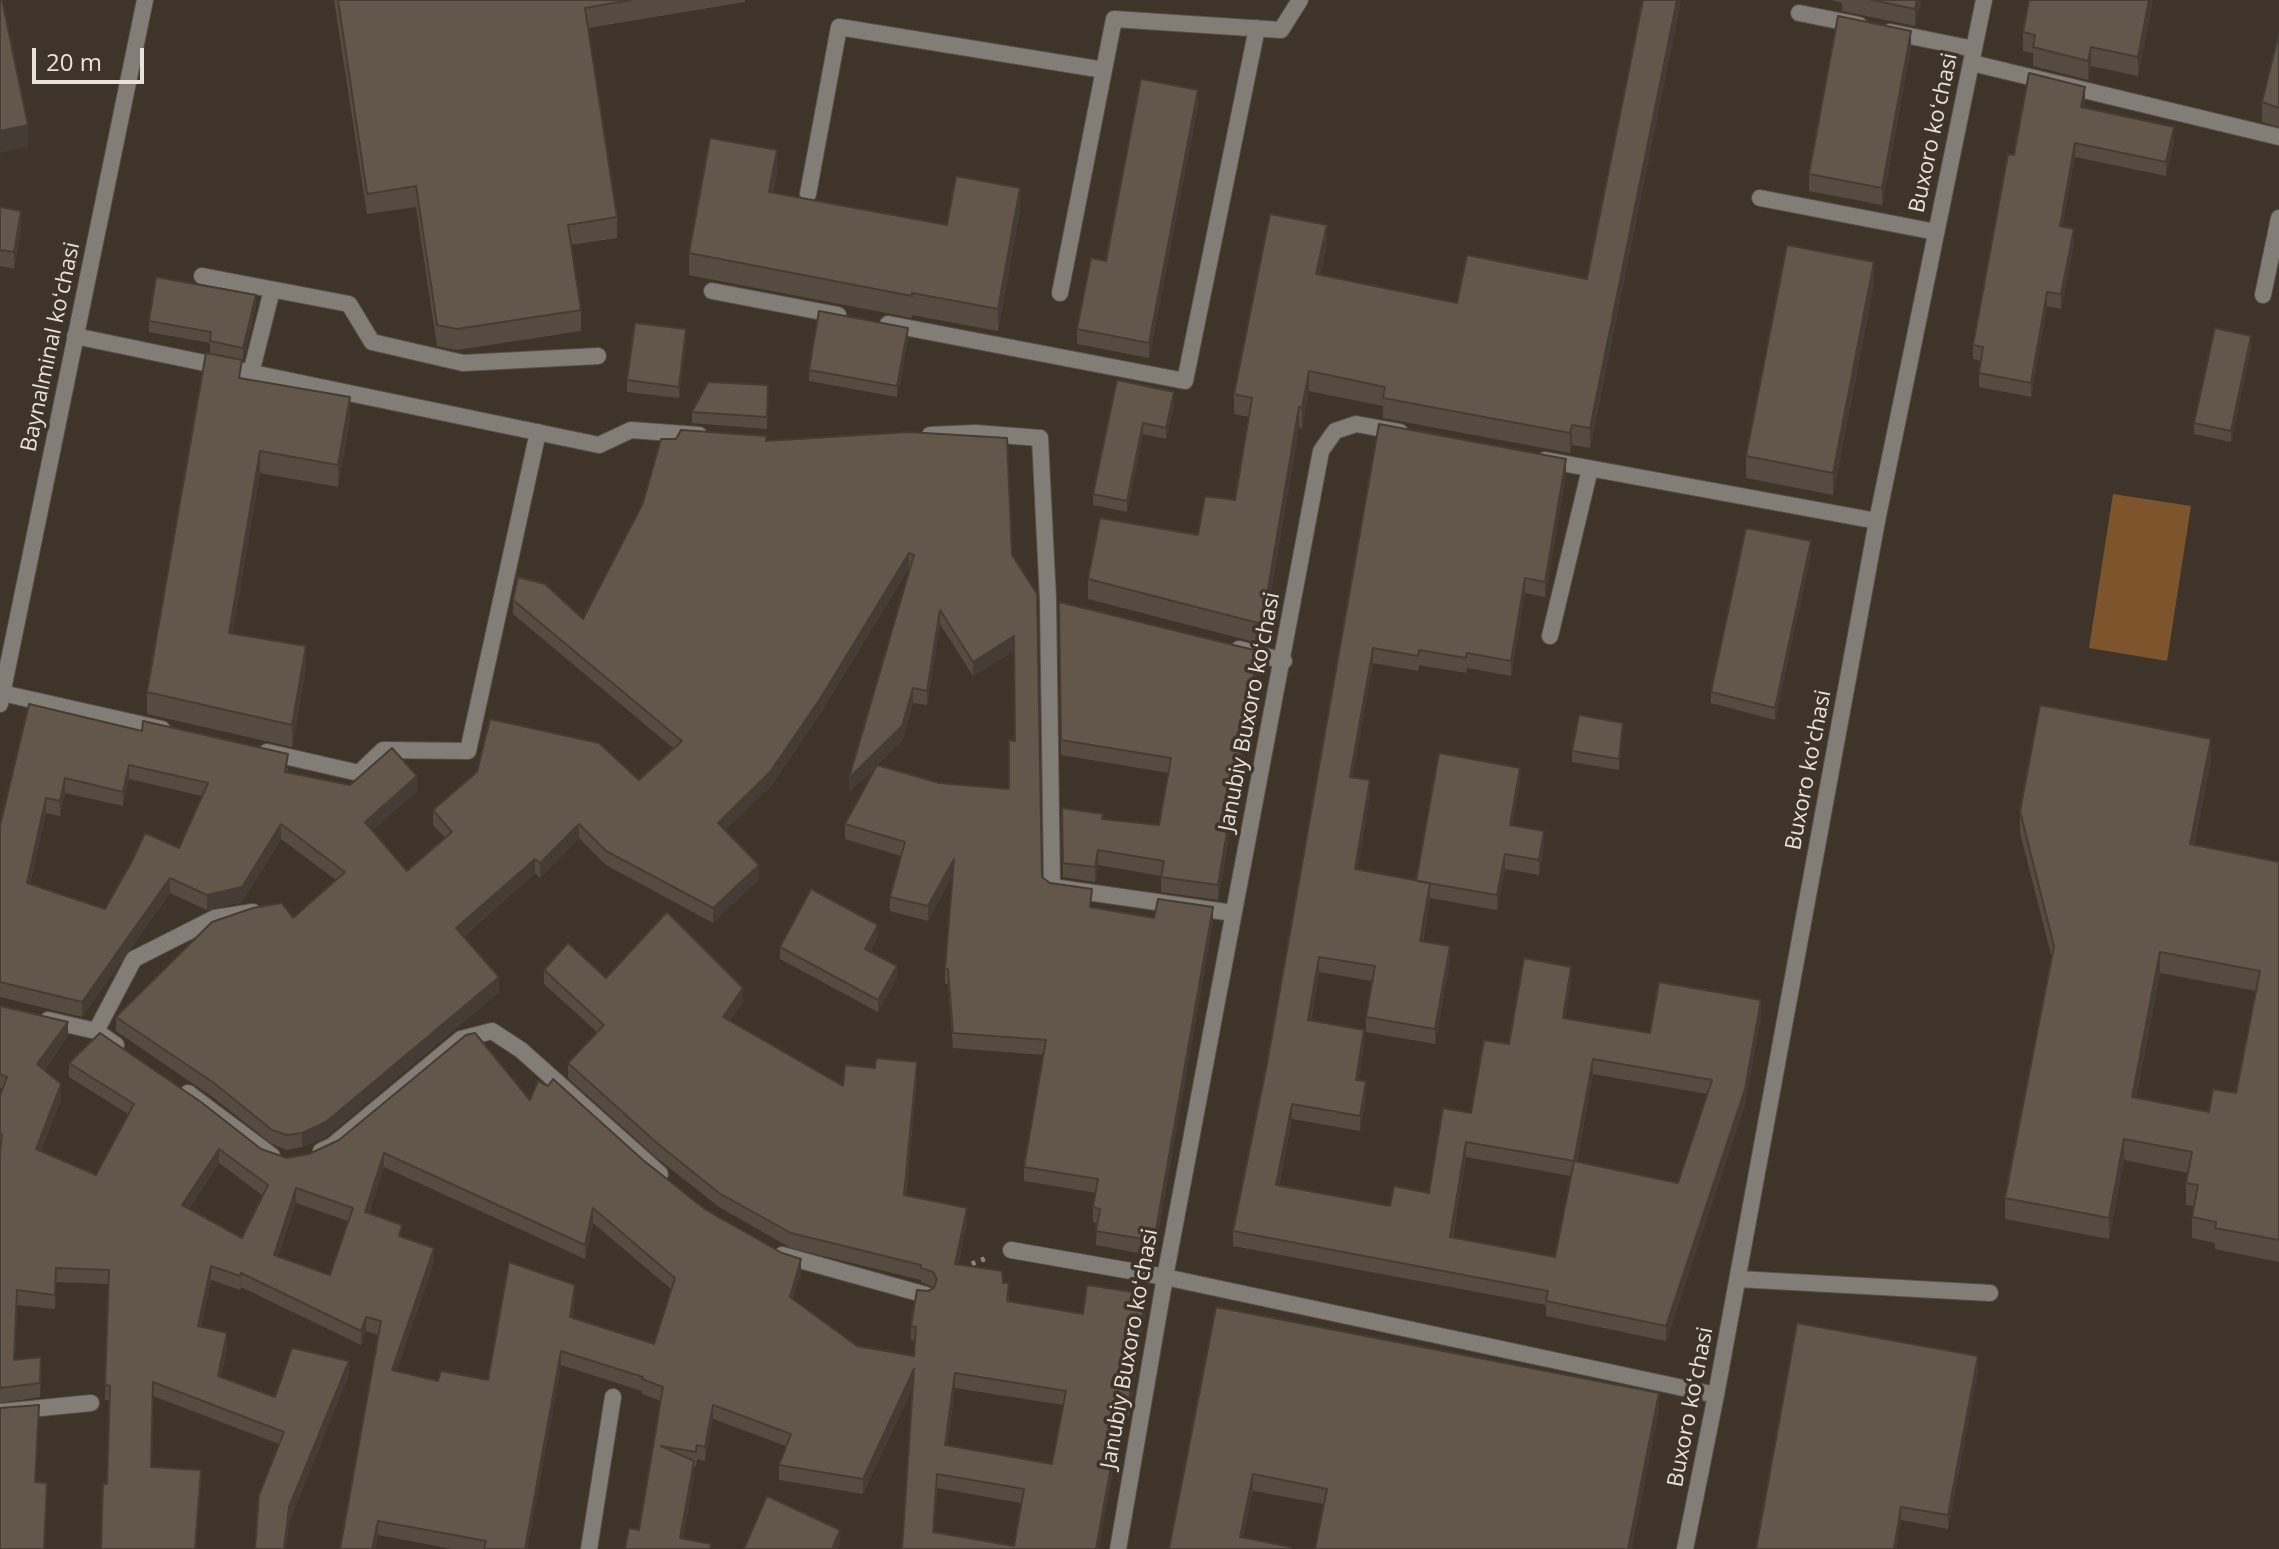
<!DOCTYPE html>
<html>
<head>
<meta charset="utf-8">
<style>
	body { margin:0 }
	#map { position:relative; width:2279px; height:1549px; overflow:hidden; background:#3f342a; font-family:"Open Sans",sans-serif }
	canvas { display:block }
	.scale { position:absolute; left:32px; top:48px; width:112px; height:36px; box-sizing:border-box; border:4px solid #e9e2db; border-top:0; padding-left:10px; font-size:24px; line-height:28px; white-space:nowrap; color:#e9e2db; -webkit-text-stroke:6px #3f342a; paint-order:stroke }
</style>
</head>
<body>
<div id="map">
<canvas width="2279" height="1549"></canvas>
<div class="scale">20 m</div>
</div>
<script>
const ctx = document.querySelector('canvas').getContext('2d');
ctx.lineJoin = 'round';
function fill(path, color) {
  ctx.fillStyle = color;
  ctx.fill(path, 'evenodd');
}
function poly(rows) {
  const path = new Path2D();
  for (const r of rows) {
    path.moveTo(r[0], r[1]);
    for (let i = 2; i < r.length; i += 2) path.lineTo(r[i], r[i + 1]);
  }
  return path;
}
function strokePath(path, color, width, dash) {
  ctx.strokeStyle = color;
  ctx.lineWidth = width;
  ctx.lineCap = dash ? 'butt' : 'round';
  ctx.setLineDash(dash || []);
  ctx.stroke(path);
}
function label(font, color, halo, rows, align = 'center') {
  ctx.font = font + ' "Open Sans",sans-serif';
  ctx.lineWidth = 7;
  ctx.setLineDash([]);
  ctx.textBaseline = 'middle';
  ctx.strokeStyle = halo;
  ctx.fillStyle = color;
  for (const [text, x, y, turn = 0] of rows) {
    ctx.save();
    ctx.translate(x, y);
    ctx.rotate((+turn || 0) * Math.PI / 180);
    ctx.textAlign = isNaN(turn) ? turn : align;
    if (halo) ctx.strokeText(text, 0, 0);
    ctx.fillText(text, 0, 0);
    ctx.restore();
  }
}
fill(poly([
	[2113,494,2191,506,2167,661,2089,648]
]), '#7e542c');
const service = poly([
	[1799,13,1859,25],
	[1890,32,1974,49],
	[1972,63,2279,137],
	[808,194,839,27,1104,70],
	[1760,198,1936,232],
	[202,276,349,304,372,342,463,363,598,356],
	[712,291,838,315],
	[1060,293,1114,19,1281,30,1300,0],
	[2263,295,2279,218],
	[888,324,1185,381,1257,28],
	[75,336,599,445,631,430,699,435],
	[251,373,272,290],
	[930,435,975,433,1040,438],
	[1550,636,1590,469],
	[2,693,162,729],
	[267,752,359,773,383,750,468,751,538,432],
	[1011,1250,1165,1277],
	[1738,1279,1990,1293],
	[0,1412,91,1403],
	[589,1549,613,1397]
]);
const minor = poly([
	[1040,438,1048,600,1052,887,1233,913],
	[1545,460,1877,521],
	[1239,649,1284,661],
	[0,704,145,0],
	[48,1020,96,1031,116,1045],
	[96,1031,134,959,215,918,253,912],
	[188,1093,272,1156],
	[321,1151,332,1146,461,1039,492,1031,521,1050,660,1174],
	[782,1255,926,1295],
	[1165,1277,1716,1395],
	[1118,1549,1165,1277,1321,451,1335,431,1356,424,1400,432],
	[1685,1549,1716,1395,1877,521,1984,0]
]);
strokePath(service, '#5a5046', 18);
strokePath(minor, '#5a5046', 18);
strokePath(poly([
	[969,1273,971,1264,987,1258]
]), '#8b827a', 5, [4, 6]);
strokePath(service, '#837d78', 16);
strokePath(minor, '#837d78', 16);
fill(poly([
	[334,0,745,0,745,2,588,28,617,217,617,238,571,245,581,310,581,331,457,350,437,346,416,207,367,214],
	[1643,0,1681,0,1590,448,1572,445,1570,453,1383,418,1383,406,1309,391,1302,428,1299,427,1262,644,1088,599,1088,579,1198,535,1235,500,1249,417,1234,414,1234,394,1327,244,1320,275,1457,303,1587,279],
	[1831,0,1921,0,1915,26,1842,11,1842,3],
	[2029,0,2153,0,2138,76,2091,66,2088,80,2033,66,2033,53,2023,51,2023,32],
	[2279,33,2279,127,2262,122,2262,102],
	[1911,47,1882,205,1809,191,1809,174],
	[2085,101,2083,108,2174,142,2166,176,2075,157,2062,226,2074,243,2061,309,2047,306,2031,397,1979,387,1979,373,1981,361,1973,359,1973,345,2014,155],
	[1198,105,1149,358,1077,344,1077,329,1106,261],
	[777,172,773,193,947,225,1020,210,998,331,912,315,912,318,689,275,689,253],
	[0,207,21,227,14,269,0,266],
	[1874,284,1833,495,1746,478,1746,456],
	[256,306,243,360,210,353,210,343,149,332,149,321],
	[908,339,897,397,809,381,809,370],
	[686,341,679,398,627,392,627,380],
	[2251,348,2231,442,2194,434,2194,423],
	[242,378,350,418,338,487,260,473,232,634,306,668,292,747,147,714,147,692],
	[1117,380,1174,404,1166,439,1143,434,1127,512,1093,505,1093,494],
	[768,385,767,429,692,423,692,412],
	[1379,424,1566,474,1545,597,1525,593,1511,676,1467,668,1466,673,1419,665,1418,671,1373,663,1352,777,1370,795,1357,870,1416,880,1520,782,1512,826,1544,846,1539,875,1505,869,1497,910,1430,898,1423,942,1450,961,1435,1044,1366,1032,1366,1017,1372,981,1319,972,1311,1021,1364,1045,1358,1080,1366,1096,1360,1131,1292,1119,1279,1186,1390,1206,1429,1193,1509,1044,1571,982,1565,1018,1650,1033,1761,1015,1745,1104,1666,1341,1546,1316,1546,1305,1233,1246,1233,1231,1267,1064],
	[1593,1074,1707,1094,1678,1183,1577,1162],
	[1466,1157,1571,1176,1555,1257,1453,1237],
	[766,441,1012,555,1042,877,1050,883,1092,907,1154,918,1213,921,1154,1256,1096,1245,1097,1223,1093,1222,1093,1207,1096,1193,1024,1181,1024,1167,1044,1055,953,1048,948,984,945,984,945,969,952,876,928,921,890,911,890,897,901,856,845,839,845,824,877,766,849,792,910,568,909,568,820,714,770,787,725,830,759,879,713,923,606,865,579,838,540,878,535,873,464,936,499,992,326,1137,302,1147,287,1150,272,1144,214,1098,116,1031,116,1017,293,918,336,880,281,839,242,902,207,910,170,893,82,1017,0,997,0,826,29,704,288,768,287,772,350,785,417,791,372,830,407,871,445,838,433,825,433,810,639,780,673,748,513,614,513,600,583,619],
	[940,624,973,676,1014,651,1014,741,1009,789,939,783,877,765,902,741,913,703,927,705],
	[129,779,202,796,179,848,105,909,30,884,46,813,60,816,65,793,123,806],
	[1811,553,1775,720,1711,703,1711,692],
	[1059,602,1258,666,1218,900,1161,892,1161,876,1098,865,1095,882,1063,877,1062,808,1103,819,1159,825,1168,773,1061,755],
	[1623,734,1619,770,1572,762,1572,751],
	[2211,760,2194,845,2279,862,2279,1262,2215,1249,2215,1243,2192,1238,2192,1217,2194,1206,2186,1205,2186,1183,2188,1173,2124,1160,2109,1239,2005,1219,2005,1198,2052,958,2020,833,2020,811],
	[2160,973,2256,991,2236,1093,2209,1112,2136,1098],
	[878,936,870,952,897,977,878,1012,780,959,780,947],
	[544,970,606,978,743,1002,730,1021,843,1086,917,1077,906,1195,967,1222,958,1265,1003,1283,1009,1298,1009,1302,1083,1314,1146,1308,1129,1416,1123,1415,1098,1549,902,1549,913,1386,863,1494,779,1480,779,1465,786,1446,713,1419,705,1461,697,1459,696,1466,694,1466,694,1475,683,1538,711,1549,639,1530,661,1401,642,1394,642,1391,561,1365,527,1549,452,1549,378,1535,375,1549,378,1335,366,1331,361,1345,241,1287,240,1290,211,1280,201,1327,227,1348,221,1377,275,1397,349,1375,289,1522,286,1549,279,1444,153,1396,151,1467,201,1484,107,1484,110,1400,105,1400,108,1284,56,1282,55,1309,17,1305,15,1359,41,1371,40,1397,0,1403,0,1096,3,1089,0,1088,0,1006,68,1036,44,1070,61,1099,41,1151,96,1175,128,1114,69,1077,69,1063,261,1149,287,1158,309,1154,530,1100,643,1160,706,1210,801,1273,793,1299,857,1346,914,1356,915,1341,911,1340,911,1326,928,1291,934,1288,933,1287,921,1282,921,1280,791,1248,719,1207,657,1158,568,1078,568,1063,597,1032,544,984],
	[219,1163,262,1195,242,1238,189,1209],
	[384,1167,585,1259,593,1223,671,1289,654,1344,572,1318,575,1299,488,1380,438,1381,396,1372,434,1262,402,1237,369,1214],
	[296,1203,348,1221,330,1275,278,1256],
	[955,1388,1063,1405,1052,1464,947,1445],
	[937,1488,1021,1503,1014,1546,934,1532],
	[1216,1307,1659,1410,1324,1504,1253,1491,1243,1537,1169,1549],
	[1978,1370,1948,1529,1901,1520,1756,1549]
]), '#554b41');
fill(poly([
	[1677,0,1681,0,1590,448,1590,428],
	[1917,0,1921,0,1915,26,1915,9],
	[2149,0,2153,0,2138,76,2138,57],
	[1911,31,1911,47,1882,205,1882,188],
	[2091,47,2091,66,2088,80,2088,61],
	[2085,87,2085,101,2081,122,2081,107],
	[1198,90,1198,105,1149,358,1149,343],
	[28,125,28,147,0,153,0,131],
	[2174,127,2174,142,2166,176,2166,162],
	[2075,143,2075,157,2060,240,2060,226],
	[777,150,777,172,769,214,769,192],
	[1020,188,1020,210,998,331,998,309],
	[21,211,21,227,14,269,14,252],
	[1327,225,1327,244,1316,294,1316,274],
	[2074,229,2074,243,2061,309,2061,294],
	[1874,262,1874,284,1833,495,1833,473],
	[2047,292,2047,306,2031,397,2031,383],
	[256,295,256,306,243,360,243,348],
	[908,328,908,339,897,397,897,386],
	[686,329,686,341,679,398,679,387],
	[2251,336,2251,348,2231,442,2231,431],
	[1309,371,1309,391,1302,428,1302,408],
	[1174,392,1174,404,1166,439,1166,428],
	[350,397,350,418,338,487,338,465],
	[1299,407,1299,427,1262,644,1262,624],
	[1143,423,1143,434,1127,512,1127,501],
	[1572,425,1572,445,1570,453,1570,433],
	[260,451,260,473,229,655,229,633],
	[1566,459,1566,474,1545,597,1545,582],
	[1811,541,1811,553,1775,720,1775,708],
	[909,553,909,568,820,714,770,787,718,837,718,823],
	[1525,578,1525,593,1511,676,1511,661],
	[940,610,940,624,927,705,927,691],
	[1014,636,1014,651,973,676,973,662],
	[306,646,306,668,292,747,292,725],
	[1373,648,1373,663,1350,792,1350,777],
	[1258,651,1258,666,1218,900,1218,885],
	[913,688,913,703,902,741,849,792,849,778],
	[1623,723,1623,734,1619,770,1619,759],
	[2211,739,2211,760,2190,866,2190,844],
	[129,765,129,779,123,806,123,792],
	[1520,768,1520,782,1510,840,1510,825],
	[417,776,417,791,365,837,365,822],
	[65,778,65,793,60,816,60,801],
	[1370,780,1370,795,1355,884,1355,869],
	[46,798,46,813,27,897,27,883],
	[281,824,281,839,242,902,207,910,207,895],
	[579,824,579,838,540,878,540,863],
	[1544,831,1544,846,1539,875,1539,860],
	[1098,850,1098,865,1095,882,1095,867],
	[1505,854,1505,869,1497,910,1497,895],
	[535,859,535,873,456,942,456,928],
	[954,859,954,873,928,921,928,906],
	[759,865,759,879,713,923,713,908],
	[170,878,170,893,82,1017,82,1002],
	[1430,883,1430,898,1420,956,1420,941],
	[1213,907,1213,921,1154,1256,1154,1241],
	[878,925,878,936,865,961,865,949],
	[1450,946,1450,961,1435,1044,1435,1029],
	[2160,952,2160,973,2132,1119,2132,1097],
	[1319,957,1319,972,1308,1035,1308,1020],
	[897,966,897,977,878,1012,878,1000],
	[1571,967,1571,982,1563,1033,1563,1018],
	[499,977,499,992,326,1137,302,1147,302,1133],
	[743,988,743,1002,723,1031,723,1017],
	[1761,1000,1761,1015,1745,1104,1666,1341,1666,1326],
	[68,1022,68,1036,37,1078,37,1064],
	[1364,1030,1364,1045,1356,1095,1356,1080],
	[1593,1059,1593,1074,1574,1176,1574,1161],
	[917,1062,917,1077,904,1209,904,1195],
	[1366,1081,1366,1096,1360,1131,1360,1116],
	[61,1084,61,1099,36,1164,36,1149],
	[1292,1104,1292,1119,1276,1200,1276,1185],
	[2124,1139,2124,1160,2109,1239,2109,1218],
	[1466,1142,1466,1157,1450,1252,1450,1237],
	[219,1149,219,1163,182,1220,182,1205],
	[384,1153,384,1167,365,1226,365,1212],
	[296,1188,296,1203,274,1269,274,1255],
	[593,1208,593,1223,585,1259,585,1245],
	[967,1208,967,1222,955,1278,955,1264],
	[434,1248,434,1262,392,1385,392,1370],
	[801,1259,801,1273,790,1311,790,1297],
	[211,1266,211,1280,198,1341,198,1326],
	[575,1285,575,1299,570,1331,570,1317],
	[1146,1294,1146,1308,1129,1416,1129,1401],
	[366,1317,366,1331,361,1345,361,1331],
	[227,1333,227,1348,218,1390,218,1376],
	[561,1351,561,1365,527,1549,525,1549],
	[1978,1356,1978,1370,1948,1529,1948,1515],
	[349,1361,349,1375,289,1522,286,1549,284,1549,289,1507],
	[914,1369,914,1383,863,1494,863,1479],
	[955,1373,955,1388,945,1459,945,1445],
	[1659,1393,1659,1410,1632,1549,1628,1549],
	[1123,1400,1123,1415,1098,1549,1096,1549],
	[713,1405,713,1419,705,1461,705,1447],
	[694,1461,694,1475,681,1549,680,1538],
	[201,1470,201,1484,196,1549,195,1549],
	[1253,1474,1253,1491,1241,1549,1240,1537],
	[1901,1507,1901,1520,1897,1549,1894,1549],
	[378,1521,378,1535,375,1549,372,1549],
	[840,1530,840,1544,838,1549,832,1549]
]), '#453d35');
const building = poly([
	[0,0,2,0,28,125,0,131,0,0],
	[338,0,631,0,585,8,617,217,568,225,581,310,457,329,437,325,416,186,367,194,338,0],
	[1643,0,1677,0,1590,428,1572,425,1570,433,1383,398,1385,387,1309,371,1302,408,1299,407,1262,624,1088,579,1100,518,1198,535,1205,496,1235,500,1252,398,1234,394,1270,214,1327,225,1316,274,1457,303,1467,255,1587,279,1643,0],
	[1872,0,1917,0,1915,9,1872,0],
	[2029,0,2149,0,2138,57,2091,47,2088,61,2033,47,2035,35,2023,32,2029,0],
	[1838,16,1911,31,1882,188,1809,174,1838,16],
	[2279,33,2279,108,2262,102,2279,33],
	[2029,73,2085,87,2081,107,2174,127,2166,162,2075,143,2060,226,2074,229,2061,294,2047,292,2031,383,1979,373,1983,347,1973,345,2008,154,2014,155,2029,73],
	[1141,79,1198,90,1149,343,1077,329,1091,258,1106,261,1141,79],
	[710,138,777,150,769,192,947,225,956,176,1020,188,998,309,912,293,912,296,689,253,710,138],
	[0,207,21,211,14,252,0,250,0,207],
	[1787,245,1874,262,1833,473,1746,456,1787,245],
	[156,277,256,295,243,348,210,341,211,332,149,321,156,277],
	[819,311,908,328,897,386,809,370,819,311],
	[635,323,686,329,679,387,627,380,635,323],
	[2215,328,2251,336,2231,431,2194,423,2215,328],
	[206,353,242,360,239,378,350,397,338,465,260,451,229,633,306,646,292,725,147,692,206,353],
	[1117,380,1174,392,1166,428,1143,423,1127,501,1093,494,1117,380],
	[708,382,768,385,767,417,692,412,708,382],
	[1379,424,1566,459,1545,582,1525,578,1511,661,1467,653,1466,658,1419,650,1418,656,1373,648,1350,777,1370,780,1355,869,1430,883,1420,941,1450,946,1435,1029,1366,1017,1375,966,1319,957,1308,1020,1364,1030,1356,1080,1366,1081,1360,1116,1292,1104,1276,1185,1390,1206,1394,1186,1429,1193,1443,1108,1471,1113,1484,1040,1509,1044,1524,958,1571,967,1563,1018,1650,1033,1659,982,1761,1000,1745,1089,1666,1326,1546,1301,1548,1291,1233,1231,1267,1064,1379,424],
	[1593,1059,1712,1080,1678,1183,1574,1161,1593,1059],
	[1466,1142,1574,1161,1555,1257,1450,1237,1466,1142],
	[681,430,766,436,766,441,908,432,1007,438,1012,555,1037,594,1042,877,1050,883,1092,889,1090,907,1154,918,1158,899,1213,907,1154,1241,1096,1231,1100,1209,1093,1207,1098,1179,1024,1167,1046,1040,953,1033,948,969,945,969,954,859,928,906,890,897,905,842,845,824,877,765,939,783,1009,789,1009,740,1015,741,1014,636,973,662,940,610,927,691,913,688,902,726,849,778,914,555,909,553,820,699,770,772,718,823,759,865,713,908,606,851,579,824,540,863,535,859,456,928,499,977,326,1122,302,1133,287,1135,272,1130,214,1083,116,1017,212,922,253,908,282,903,293,918,345,872,281,824,242,887,207,895,170,878,82,1002,0,982,0,826,29,704,142,731,143,721,288,754,285,772,350,785,392,748,417,776,365,822,407,871,452,832,433,810,477,772,490,719,599,743,639,780,682,741,513,600,518,577,545,584,583,619,643,503,661,439,676,439,681,430],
	[129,765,208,783,179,848,145,833,132,861,105,909,27,883,46,798,60,801,65,778,123,792,129,765],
	[1746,528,1811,541,1775,708,1711,692,1746,528],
	[1059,602,1258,651,1218,885,1161,877,1164,861,1098,850,1095,867,1063,863,1062,808,1103,814,1102,819,1159,825,1171,758,1061,740,1059,602],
	[2040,705,2211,739,2190,844,2279,862,2279,1240,2215,1228,2216,1222,2192,1217,2198,1185,2186,1183,2192,1152,2124,1139,2109,1218,2005,1198,2054,946,2020,811,2040,705],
	[2160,952,2260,971,2236,1093,2213,1089,2209,1112,2132,1097,2160,952],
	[1579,715,1623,723,1619,759,1572,751,1579,715],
	[1439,753,1520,768,1510,825,1544,831,1539,860,1505,854,1497,895,1416,881,1439,753],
	[811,889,878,925,865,949,897,966,878,1000,780,947,811,889],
	[667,912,743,988,723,1017,843,1086,845,1065,875,1068,876,1058,917,1062,904,1195,967,1208,955,1264,1002,1271,1003,1283,1009,1283,1007,1301,1083,1314,1087,1285,1146,1294,1129,1401,1123,1400,1096,1549,902,1549,914,1369,863,1479,779,1465,791,1434,713,1405,705,1447,697,1445,696,1452,661,1446,694,1461,680,1538,711,1544,710,1549,625,1549,629,1528,639,1530,663,1387,642,1379,643,1377,561,1351,525,1549,484,1549,486,1541,378,1521,372,1549,340,1549,381,1321,366,1317,361,1331,241,1273,240,1276,211,1266,198,1326,227,1333,218,1376,275,1397,292,1348,349,1361,289,1507,284,1549,255,1549,259,1495,284,1432,153,1382,151,1467,201,1470,195,1549,101,1549,103,1483,107,1484,110,1386,105,1385,109,1270,56,1268,55,1295,17,1290,14,1360,41,1357,40,1383,0,1388,0,1154,2,1134,0,1134,0,1096,7,1077,0,1074,0,1006,68,1022,37,1064,61,1084,36,1149,96,1175,134,1104,69,1063,100,1033,201,1102,261,1149,287,1158,309,1154,339,1140,466,1035,475,1033,530,1100,538,1081,548,1086,553,1079,643,1160,706,1210,782,1253,801,1259,790,1297,857,1346,914,1356,916,1327,911,1326,917,1290,928,1291,934,1288,937,1279,933,1272,921,1268,921,1265,791,1233,719,1193,657,1143,568,1063,604,1025,544,970,568,943,606,978,667,912],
	[219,1149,268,1185,242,1238,182,1205,219,1149],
	[384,1153,585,1245,593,1208,675,1278,654,1344,570,1317,575,1285,509,1262,488,1380,441,1371,438,1381,392,1370,434,1248,399,1236,402,1225,365,1212,384,1153],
	[296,1188,353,1208,330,1275,274,1255,296,1188],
	[955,1373,1066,1391,1052,1464,945,1445,955,1373],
	[937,1474,1024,1489,1014,1546,933,1532,937,1474],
	[1216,1307,1659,1393,1628,1549,1315,1549,1327,1489,1253,1474,1240,1537,1291,1547,1290,1549,1169,1549,1216,1307],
	[1797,1323,1978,1356,1948,1515,1901,1507,1894,1549,1756,1549,1797,1323],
	[39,1405,35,1482,47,1483,44,1549,0,1549,0,1408,39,1405],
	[767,1496,840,1530,832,1549,744,1549,767,1496]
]);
fill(building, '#63574c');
strokePath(building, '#453d35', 2);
label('22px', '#e9e2db', '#3f342a', [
	["Buxoro koʻchasi",1934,133,-78],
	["Baynalminal koʻchasi",51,347,-78],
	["Janubiy Buxoro koʻchasi",1250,712,-79],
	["Buxoro koʻchasi",1809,770,-79],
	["Janubiy Buxoro koʻchasi",1130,1349,-80],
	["Buxoro koʻchasi",1691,1407,-79]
]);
</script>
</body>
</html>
